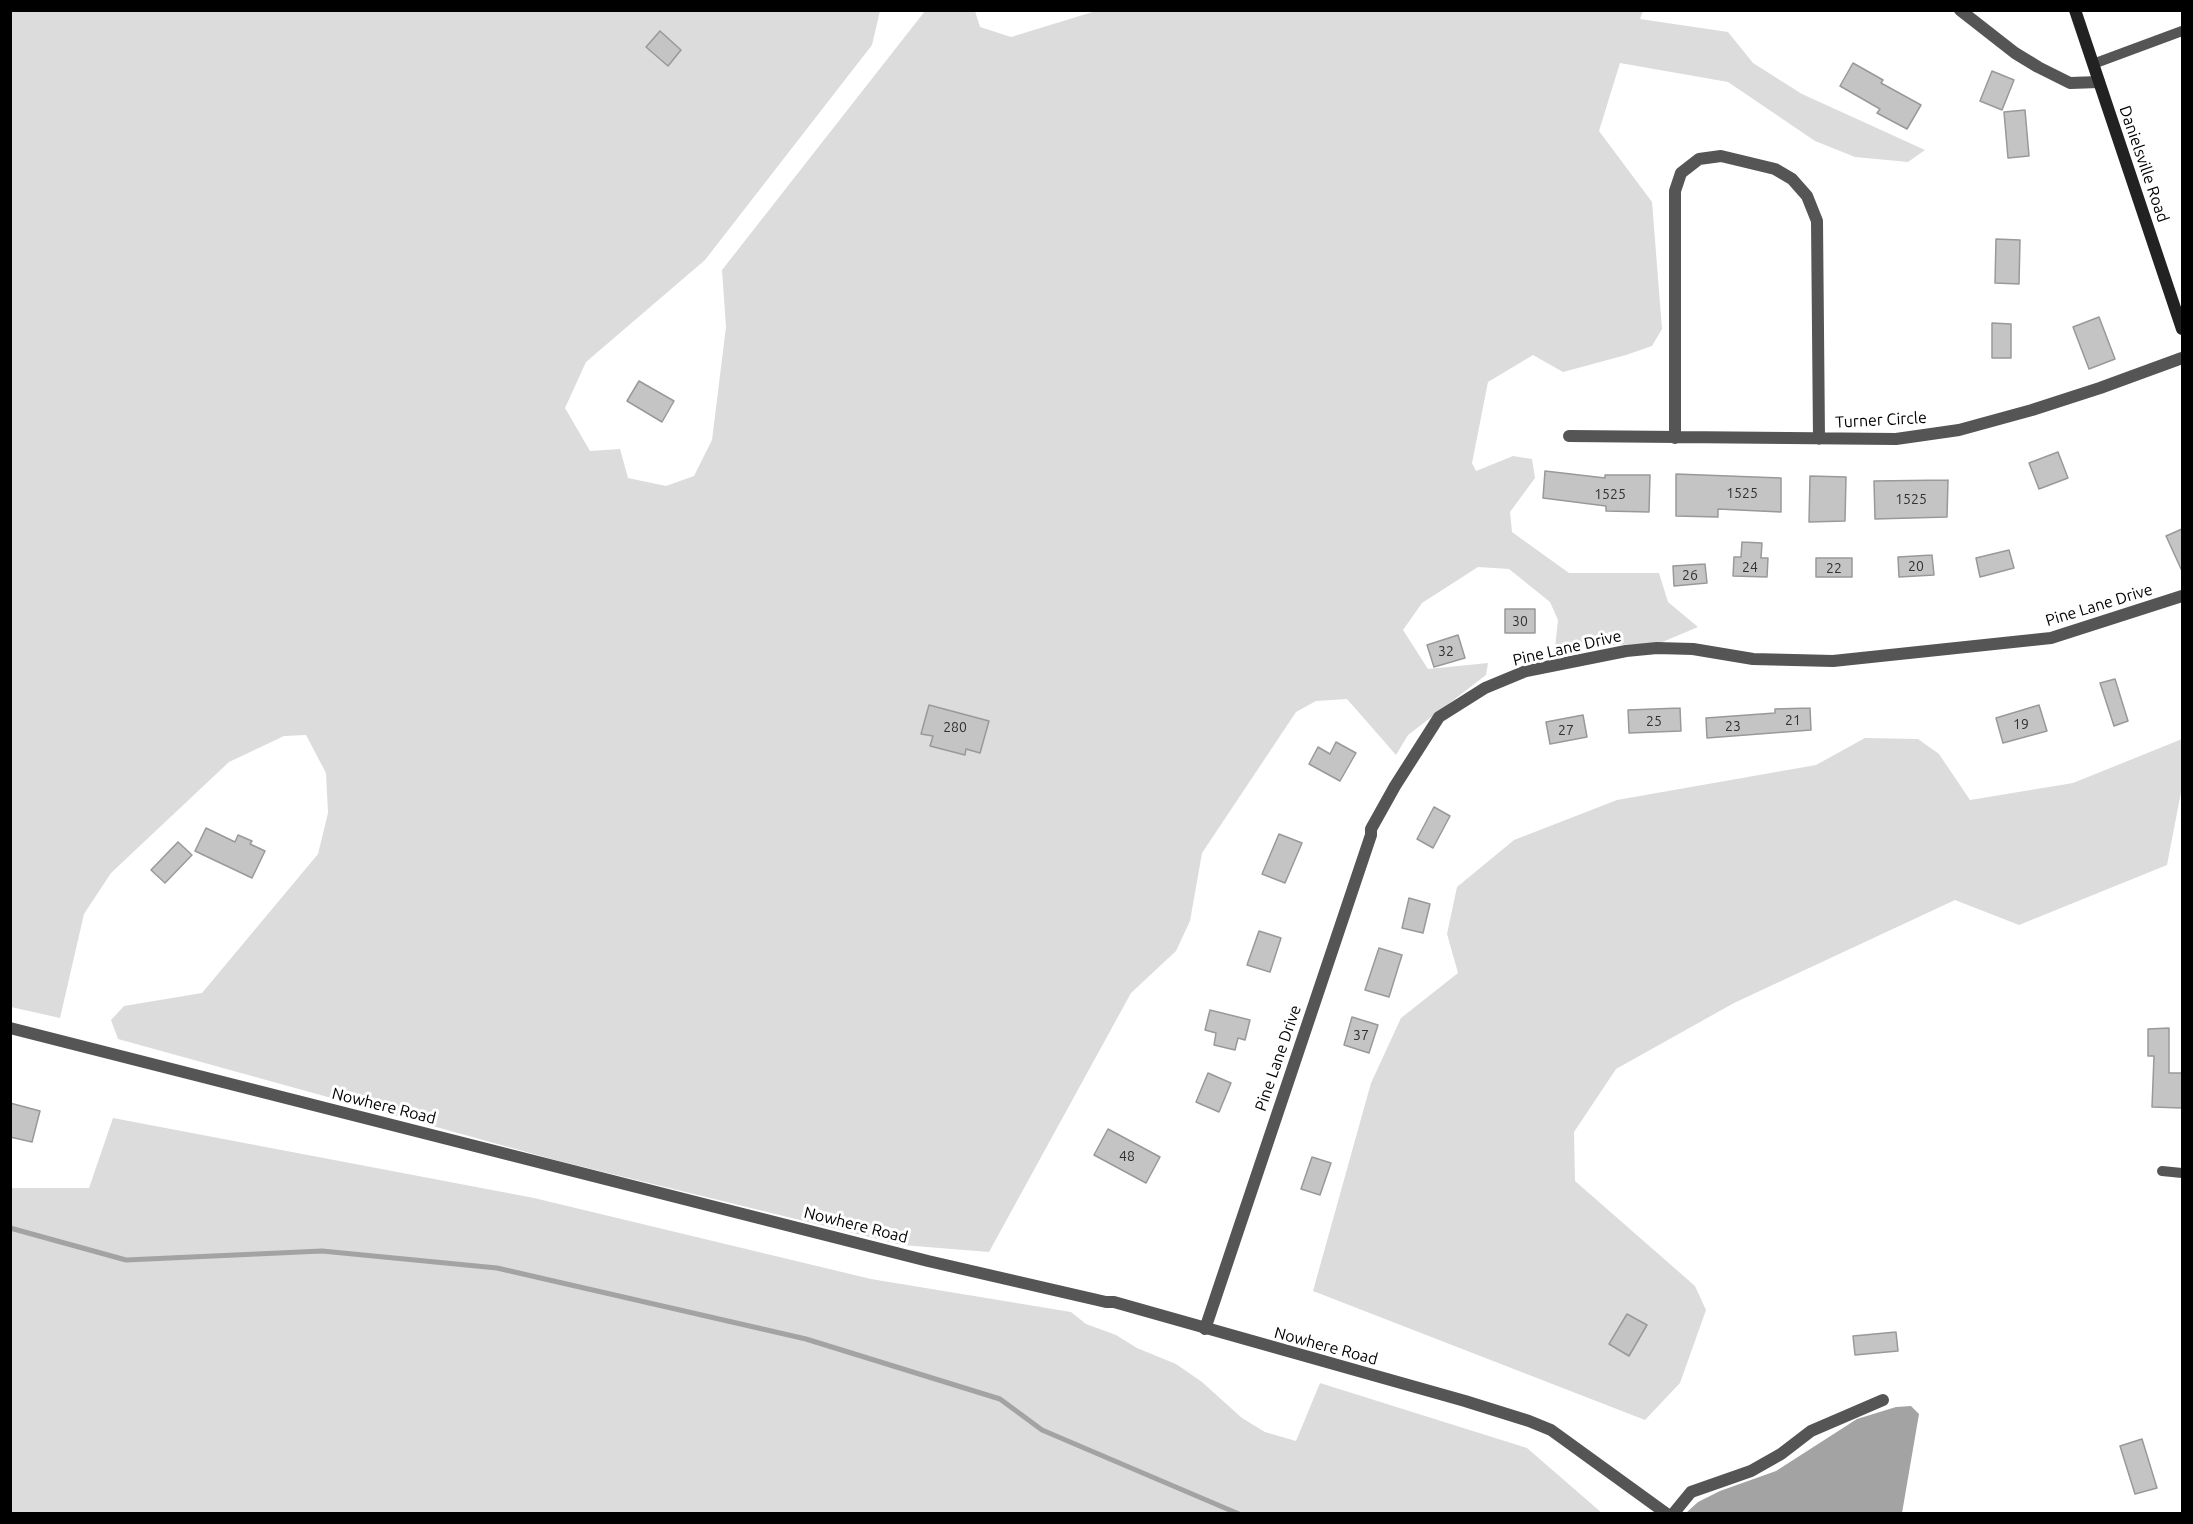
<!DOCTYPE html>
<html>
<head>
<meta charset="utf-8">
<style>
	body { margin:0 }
	#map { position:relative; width:2193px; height:1524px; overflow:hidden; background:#fff; font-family:Ubuntu,sans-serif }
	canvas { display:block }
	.frame { position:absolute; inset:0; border:12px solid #000; pointer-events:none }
</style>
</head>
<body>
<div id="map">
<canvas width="2193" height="1524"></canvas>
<div class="frame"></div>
</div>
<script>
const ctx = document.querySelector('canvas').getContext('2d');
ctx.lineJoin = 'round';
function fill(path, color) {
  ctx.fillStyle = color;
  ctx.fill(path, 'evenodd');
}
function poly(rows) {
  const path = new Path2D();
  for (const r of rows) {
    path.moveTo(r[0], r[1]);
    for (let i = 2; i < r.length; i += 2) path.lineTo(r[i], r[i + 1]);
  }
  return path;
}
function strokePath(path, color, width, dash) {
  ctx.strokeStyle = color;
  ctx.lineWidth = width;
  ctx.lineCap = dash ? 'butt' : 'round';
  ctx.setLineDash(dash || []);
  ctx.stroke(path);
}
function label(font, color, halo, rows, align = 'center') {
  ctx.font = font + ' Ubuntu,sans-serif';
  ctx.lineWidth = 6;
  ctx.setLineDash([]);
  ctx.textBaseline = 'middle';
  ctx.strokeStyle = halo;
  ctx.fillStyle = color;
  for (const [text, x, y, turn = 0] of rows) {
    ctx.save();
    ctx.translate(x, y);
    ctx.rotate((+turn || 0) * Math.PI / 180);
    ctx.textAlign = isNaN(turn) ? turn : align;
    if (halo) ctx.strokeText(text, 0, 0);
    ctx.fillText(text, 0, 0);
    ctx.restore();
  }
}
fill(poly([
	[1099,10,1643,11,1640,19,1728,32,1753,63,1802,94,1925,150,1908,162,1855,157,1815,141,1728,82,1620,63,1599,131,1652,202,1662,329,1652,346,1626,355,1563,372,1533,355,1488,382,1472,463,1476,471,1513,456,1532,459,1535,478,1510,512,1512,532,1569,573,1659,573,1668,602,1698,627,1660,643,1555,648,1558,620,1550,602,1509,569,1478,567,1422,603,1403,630,1428,669,1488,663,1486,675,1408,735,1396,755,1347,699,1316,701,1296,712,1202,853,1190,921,1176,951,1131,993,989,1252,902,1245,559,1161,118,1039,111,1020,124,1006,202,993,318,854,328,813,326,773,306,735,284,736,229,762,111,873,84,914,60,1018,11,1007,11,11,880,11,872,45,705,260,586,362,565,408,590,451,620,449,628,478,666,486,694,476,712,440,726,327,722,270,925,11,975,11,980,27,1011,37],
	[1865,738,1918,739,1939,754,1970,800,2073,783,2182,739,2182,787,2167,865,2019,925,1955,900,1734,1003,1616,1069,1574,1132,1575,1181,1695,1286,1706,1310,1680,1383,1645,1420,1313,1291,1371,1083,1401,1018,1458,973,1447,934,1457,887,1514,840,1617,800,1816,765],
	[113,1118,534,1198,871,1279,1071,1312,1086,1324,1116,1335,1137,1348,1176,1364,1202,1382,1242,1418,1265,1432,1296,1441,1320,1383,1527,1448,1602,1513,11,1513,11,1188,89,1188]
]), '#dcdcdc');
fill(poly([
	[1911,1406,1919,1414,1902,1513,1686,1513,1698,1502,1720,1491,1776,1471,1857,1419,1896,1407]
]), '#a3a3a3');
strokePath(poly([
	[10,1228,126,1260,322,1251,497,1268,806,1339,1000,1399,1042,1430,1239,1514]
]), '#a3a3a3', 5);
const building = poly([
	[660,31,681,50,668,66,646,47,660,31],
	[1853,63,1883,80,1881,83,1921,105,1907,129,1877,113,1880,109,1840,86,1853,63],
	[1992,71,2014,80,2002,110,1980,101,1992,71],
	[2025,110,2029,156,2008,158,2004,112,2025,110],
	[1996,239,2020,240,2019,284,1995,283,1996,239],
	[2099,317,2115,359,2089,369,2073,327,2099,317],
	[1992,323,2011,324,2011,358,1992,358,1992,323],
	[639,381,674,401,662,422,627,401,639,381],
	[2058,452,2068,478,2039,489,2029,463,2058,452],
	[1545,471,1605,478,1605,475,1650,475,1649,512,1606,511,1606,506,1543,498,1545,471],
	[1676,474,1781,478,1781,512,1718,509,1718,517,1676,516,1676,474],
	[1810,476,1846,477,1845,521,1809,522,1810,476],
	[1948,480,1947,517,1875,519,1874,481,1948,480],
	[2182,529,2182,571,2166,536,2182,529],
	[1742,542,1762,543,1761,558,1768,558,1767,577,1733,576,1734,557,1741,557,1742,542],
	[2009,550,2014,568,1980,577,1976,558,2009,550],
	[1932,555,1934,575,1899,577,1898,557,1932,555],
	[1816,558,1852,558,1852,577,1816,577,1816,558],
	[1705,564,1707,583,1674,586,1673,566,1705,564],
	[1505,609,1535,609,1535,633,1505,633,1505,609],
	[1458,635,1465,658,1434,667,1427,645,1458,635],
	[2115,679,2128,721,2114,726,2100,683,2115,679],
	[929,705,989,721,980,753,966,749,965,755,930,746,933,736,921,734,929,705],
	[2039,705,2047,731,2003,743,1996,718,2039,705],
	[1680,708,1681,731,1629,733,1628,710,1680,708],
	[1810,708,1811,730,1707,738,1706,718,1775,713,1775,709,1810,708],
	[1583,715,1587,737,1550,744,1546,722,1583,715],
	[1336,742,1356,753,1340,781,1309,764,1318,747,1330,754,1336,742],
	[1434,807,1450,816,1433,848,1417,839,1434,807],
	[206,828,235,842,238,835,252,841,250,844,265,851,252,878,195,851,206,828],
	[1279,834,1302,843,1285,883,1262,874,1279,834],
	[178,842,192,855,165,883,151,870,178,842],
	[1409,898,1430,904,1423,933,1402,928,1409,898],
	[1259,931,1281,938,1270,972,1247,965,1259,931],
	[1379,948,1402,955,1389,997,1365,990,1379,948],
	[1210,1010,1250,1020,1245,1040,1238,1038,1235,1050,1214,1045,1216,1033,1205,1030,1210,1010],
	[1352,1017,1378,1025,1369,1053,1344,1045,1352,1017],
	[2169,1028,2169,1073,2182,1073,2182,1108,2152,1107,2154,1056,2148,1056,2148,1029,2169,1028],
	[1208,1073,1231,1083,1219,1112,1196,1102,1208,1073],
	[10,1103,40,1111,32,1142,10,1137,10,1103],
	[1108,1129,1160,1157,1146,1183,1094,1155,1108,1129],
	[1312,1157,1331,1163,1320,1195,1301,1189,1312,1157],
	[1627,1314,1647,1325,1629,1356,1609,1344,1627,1314],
	[1896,1332,1898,1351,1855,1355,1853,1336,1896,1332],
	[2142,1439,2157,1488,2135,1494,2120,1446,2142,1439]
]);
fill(building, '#c4c4c4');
strokePath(building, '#999', 1.5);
strokePath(poly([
	[2093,64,2182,31],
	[2162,1171,2182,1173]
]), '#555', 10);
strokePath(poly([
	[1960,10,2015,53,2038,67,2070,83,2099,82],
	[1569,436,1896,439,1959,430,2032,410,2100,388,2182,358],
	[1675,438,1675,191,1681,173,1699,159,1721,156,1775,169,1792,179,1807,196,1817,221,1819,439],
	[1205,1329,1371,835,1371,829,1395,786,1439,717,1485,688,1526,671,1626,651,1657,648,1693,649,1753,659,1833,661,2051,638,2182,596],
	[1673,1514,1691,1492,1751,1471,1781,1454,1811,1431,1883,1400]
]), '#555', 12);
strokePath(poly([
	[10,1028,928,1261,1106,1302,1114,1302,1465,1401,1529,1421,1551,1430,1667,1514]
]), '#555', 12);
strokePath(poly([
	[2075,10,2182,329]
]), '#222', 12);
label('14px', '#313131', null, [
	["1525",1742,493],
	["1525",1610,494],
	["1525",1911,499],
	["20",1916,566],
	["24",1750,567],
	["22",1834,568],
	["26",1690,575],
	["30",1520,621],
	["32",1446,651],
	["21",1793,720],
	["25",1654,721],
	["19",2021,724],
	["23",1733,726],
	["280",955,727],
	["27",1566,730],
	["37",1361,1035],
	["48",1127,1156]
]);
label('16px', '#000', '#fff', [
	["Danielsville Road",2144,164,71],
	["Turner Circle",1881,420,-3],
	["Pine Lane Drive",2099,605,-17],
	["Pine Lane Drive",1567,648,-13],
	["Pine Lane Drive",1278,1058,-71],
	["Nowhere Road",384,1106,14],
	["Nowhere Road",856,1225,14],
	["Nowhere Road",1326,1346,15]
]);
</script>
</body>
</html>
